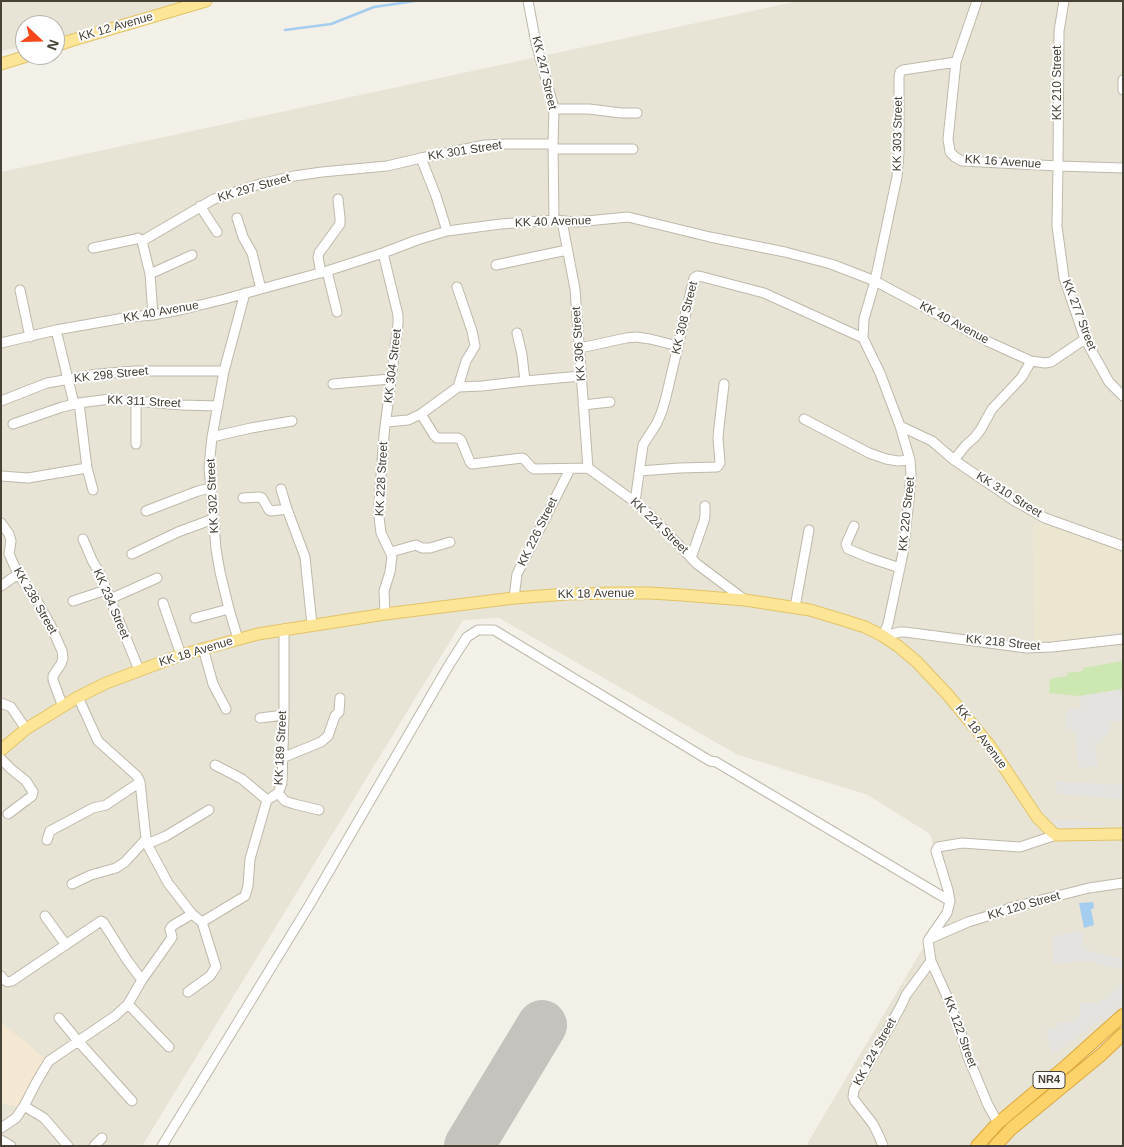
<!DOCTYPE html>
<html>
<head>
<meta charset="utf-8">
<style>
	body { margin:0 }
	#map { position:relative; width:1124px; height:1147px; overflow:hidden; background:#f3f0e7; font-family:Arial,sans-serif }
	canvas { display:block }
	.frame { position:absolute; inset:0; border:2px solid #474136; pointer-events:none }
	.north { position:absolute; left:15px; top:15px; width:50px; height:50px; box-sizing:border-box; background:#fff; border:1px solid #b5b3af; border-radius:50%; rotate:111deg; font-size:14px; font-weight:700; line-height:20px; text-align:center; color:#474136 }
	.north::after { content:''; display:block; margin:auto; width:18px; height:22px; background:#f7471a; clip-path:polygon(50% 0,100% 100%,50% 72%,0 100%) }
</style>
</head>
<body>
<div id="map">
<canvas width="1124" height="1147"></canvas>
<div class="frame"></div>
<div class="north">N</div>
</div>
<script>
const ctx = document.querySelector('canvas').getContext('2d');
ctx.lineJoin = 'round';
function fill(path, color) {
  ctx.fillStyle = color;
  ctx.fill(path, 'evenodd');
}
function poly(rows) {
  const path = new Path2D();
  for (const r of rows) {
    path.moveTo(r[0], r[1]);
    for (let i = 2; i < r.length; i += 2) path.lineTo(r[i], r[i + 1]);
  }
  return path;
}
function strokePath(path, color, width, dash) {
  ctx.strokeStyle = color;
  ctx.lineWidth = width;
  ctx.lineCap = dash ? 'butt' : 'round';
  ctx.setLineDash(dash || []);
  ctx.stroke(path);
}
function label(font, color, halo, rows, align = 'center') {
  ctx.font = font + ' Arial,sans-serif';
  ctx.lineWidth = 4;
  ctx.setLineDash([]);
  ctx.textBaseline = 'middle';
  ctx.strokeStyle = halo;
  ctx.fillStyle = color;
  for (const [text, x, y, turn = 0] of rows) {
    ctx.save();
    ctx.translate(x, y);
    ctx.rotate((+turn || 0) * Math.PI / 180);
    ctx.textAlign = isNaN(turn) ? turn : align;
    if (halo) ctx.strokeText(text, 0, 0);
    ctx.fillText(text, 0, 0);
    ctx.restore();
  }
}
fill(poly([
	[1,1,212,1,55,39,55,25,25,25,25,46,1,51],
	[799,1,1123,1,1123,1146,806,1146,943,914,948,896,930,834,868,795,738,755,499,618,463,620,142,1146,1,1146,1,172]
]), '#e7e3d5');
fill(poly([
	[1,1023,26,1042,46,1060,20,1108,1,1103]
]), '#f5e8d3');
fill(poly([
	[1033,522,1084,534,1123,549,1123,631,1034,644]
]), '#ece6d1');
fill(poly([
	[1123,661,1123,689,1080,696,1049,693,1050,679,1067,676,1067,673,1083,671,1083,668]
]), '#cce7b1');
fill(poly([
	[1123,689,1123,721,1110,723,1110,730,1104,739,1101,739,1100,743,1095,743,1098,766,1078,768,1075,730,1066,731,1066,709,1081,708,1080,696],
	[1055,781,1123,785,1123,799,1057,794],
	[1055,820,1102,822,1102,825,1076,826,1075,833,1065,832,1052,827],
	[1082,930,1083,935,1083,949,1123,959,1123,970,1086,961,1054,964,1052,937],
	[1123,981,1123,1004,1105,1021,1102,1018,1083,1033,1051,1055,1046,1029,1058,1027,1057,1022,1068,1022,1080,1016,1079,1003,1097,1003,1108,996]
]), '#e5e3df');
fill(poly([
	[1093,902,1094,908,1091,909,1094,925,1084,928,1079,903]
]), '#a4cdef');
strokePath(poly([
	[285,30,331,24,374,7,415,1]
]), '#a4cdef', 2.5);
strokePath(poly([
	[469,1146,542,1025]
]), '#c4c3be', 50);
const minor = poly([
	[528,1,536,43,552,101,554,109,553,144],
	[977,1,956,62,948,139,950,152,955,157,962,161,1058,166,1123,168],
	[1064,1,1059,31,1058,166,1057,226,1064,278,1085,339,1109,382,1123,396],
	[1123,80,1123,90],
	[554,109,589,109,621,113,637,113],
	[553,149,633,149],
	[421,158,436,196,447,231],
	[200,206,217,232],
	[237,218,243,237,252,253,261,289],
	[562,221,575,289,588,468],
	[93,248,136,239,138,238,142,241],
	[383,253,398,315,398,324,384,435,379,502,379,517,381,533,392,556,390,572,384,591,385,614],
	[496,265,567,250],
	[327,271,337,312],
	[321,273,318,257,319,253,340,224,340,218,338,199],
	[150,274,192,255],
	[457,287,472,331,475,346,466,361,458,387],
	[20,290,30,337],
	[153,315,150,274,142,241,214,199,260,184,294,176,322,172,387,166,421,158,485,145,506,144,553,144,554,220],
	[56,330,74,404],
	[517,333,522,355,525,381],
	[863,338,880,373,900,426,910,460,911,473,909,500,903,553,888,624,883,636],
	[1,343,56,330,130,317,153,315,180,310,225,299,261,289,327,271,383,253,417,240,447,231,501,224,554,220,576,222,628,217,710,237,785,252,831,264,875,281,989,342,1031,361,1045,363,1051,362,1085,339],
	[580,348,626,338,636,337,650,339,678,346],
	[333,384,390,379],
	[136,400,136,444],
	[1,401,47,383,98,374,135,371,224,371],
	[583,405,610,402],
	[421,414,434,435,437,438,458,438,461,440,470,462,472,464,522,458,524,459,531,467,534,469,588,468,635,502,651,516,697,564,745,600],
	[804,419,869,453,886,459,898,461,910,460],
	[386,422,408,420,421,414,458,387,482,386,525,381,581,376],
	[13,424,62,407,79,403,110,399,182,405,218,406],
	[900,426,932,441,954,460,1013,500,1045,518,1123,546],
	[212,437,251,428,292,421],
	[954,460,966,445,975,437,981,429,992,409,1022,377,1031,361],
	[87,468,93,490],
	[640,471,679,468,717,467,720,463,718,438,719,427,724,384],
	[1,476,28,478,87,468,79,403],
	[281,489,287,509,305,557,312,625],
	[243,498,260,497,262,498,269,510,271,511,287,509],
	[635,502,643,445,657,423,662,411,666,397,694,278,697,276,703,277,764,293,863,338,864,319,875,281,897,177,899,153,899,76,900,72,903,70,956,62],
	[146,511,198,491,211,488],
	[1,523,9,534,11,541,9,554,18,574,37,601,51,626,62,651,63,658,61,664,53,676,53,680,63,707],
	[854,526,846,544,848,549,870,558,900,568],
	[83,539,92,560,100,574,139,670],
	[391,552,416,545,422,548,430,548,450,542],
	[132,554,178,532,213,519],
	[691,558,704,521,705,516,705,506],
	[1,586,18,574],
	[514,598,517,574,570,469],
	[110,599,157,578],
	[73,601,106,590],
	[163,603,181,655],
	[795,607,809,530],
	[195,618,229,609],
	[883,636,900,632,905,632,1027,648,1052,647,1123,639],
	[238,639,229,609,220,572,216,549,209,467,212,437,224,371,245,293],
	[203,648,213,684,226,709],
	[78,697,98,741,137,776,140,782,146,839,147,844,168,883,192,914,202,922,216,967,210,976,188,992],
	[1,703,11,707,26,729],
	[260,718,284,715],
	[282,758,321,742,328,736,335,716,339,712,340,698],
	[1,759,11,769,26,781,33,792,32,796,8,814],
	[215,765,242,779,267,800],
	[278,793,285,801,294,804,319,810],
	[47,840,50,831,93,808,106,805,140,782],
	[147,844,166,836,209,810],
	[72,884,91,875,116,868,125,862,146,839],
	[45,916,66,945],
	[202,922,245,896,248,886,250,859,267,800,272,797,278,793,282,783,284,715,284,629],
	[929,939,947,913,950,901,948,890,936,851,938,847,962,843,1020,847,1056,835],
	[929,939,968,922,1004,911,1009,908,1089,888,1123,883],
	[929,939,928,941,931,961,949,1001,960,1029,968,1057,988,1105,998,1123],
	[1,976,4,980,8,982,12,981,101,921,103,922,127,960,142,980],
	[128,1004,169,1047],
	[59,1018,78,1041,132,1101],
	[24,1106,37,1081,49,1061,115,1016,128,1004,142,980,171,939,172,937,170,929,172,926,192,914],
	[1,1128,16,1118,24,1106,44,1118,68,1146],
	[1,1140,11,1146],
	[94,1146,102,1138],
	[162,1146,310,904,449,665,467,637,478,630,494,630,710,761,716,762,950,901],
	[883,1146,879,1136,873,1124,855,1101,853,1097,854,1090,901,1006,906,995,931,961]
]);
const major = poly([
	[55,46,73,40,206,1],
	[1,64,30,55],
	[1,750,26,729,78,697,106,683,181,655,258,634,385,614,514,598,568,594,614,593,650,593,682,595,745,600,810,610,843,620,865,627,883,636,898,646,917,662,948,695,990,746,1037,817,1052,832,1056,835,1123,834]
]);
const highway = poly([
	[977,1146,998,1123,1066,1066,1123,1015],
	[995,1146,1011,1129,1102,1054,1123,1034]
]);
strokePath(minor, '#bfb9aa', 11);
strokePath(major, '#e2c466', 13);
strokePath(highway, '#dca839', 14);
strokePath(minor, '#fff', 9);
strokePath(major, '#fde597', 11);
strokePath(highway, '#fcd36a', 12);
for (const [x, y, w] of [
	[1049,1080,32]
]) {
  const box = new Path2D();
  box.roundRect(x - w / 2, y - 8.5, w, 17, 4);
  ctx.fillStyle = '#fff';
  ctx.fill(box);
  strokePath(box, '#474136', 1);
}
label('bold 11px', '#474136', null, [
	["NR4",1049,1080]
]);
label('12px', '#474136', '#fff', [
	["KK 12 Avenue",116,27,-16],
	["KK 247 Street",544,73,77],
	["KK 210 Street",1058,83,-90],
	["KK 303 Street",898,134,-89],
	["KK 301 Street",465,151,-9],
	["KK 16 Avenue",1003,162,4],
	["KK 297 Street",254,188,-16],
	["KK 40 Avenue",553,222,-2],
	["KK 40 Avenue",161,312,-10],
	["KK 277 Street",1079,315,69],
	["KK 308 Street",685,318,-76],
	["KK 40 Avenue",954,323,28],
	["KK 306 Street",579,344,-94],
	["KK 304 Street",393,366,-83],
	["KK 298 Street",111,375,-6],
	["KK 311 Street",144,402,3],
	["KK 228 Street",382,479,-87],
	["KK 310 Street",1009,495,32],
	["KK 302 Street",213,496,-93],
	["KK 220 Street",907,514,-84],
	["KK 224 Street",659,526,44],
	["KK 226 Street",538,532,-64],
	["KK 18 Avenue",596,594,-1],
	["KK 236 Street",35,601,60],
	["KK 234 Street",111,604,67],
	["KK 218 Street",1003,643,6],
	["KK 18 Avenue",196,652,-17],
	["KK 18 Avenue",981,737,53],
	["KK 189 Street",281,748,-87],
	["KK 120 Street",1024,906,-16],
	["KK 122 Street",960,1032,70],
	["KK 124 Street",875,1052,-61]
]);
</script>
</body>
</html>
